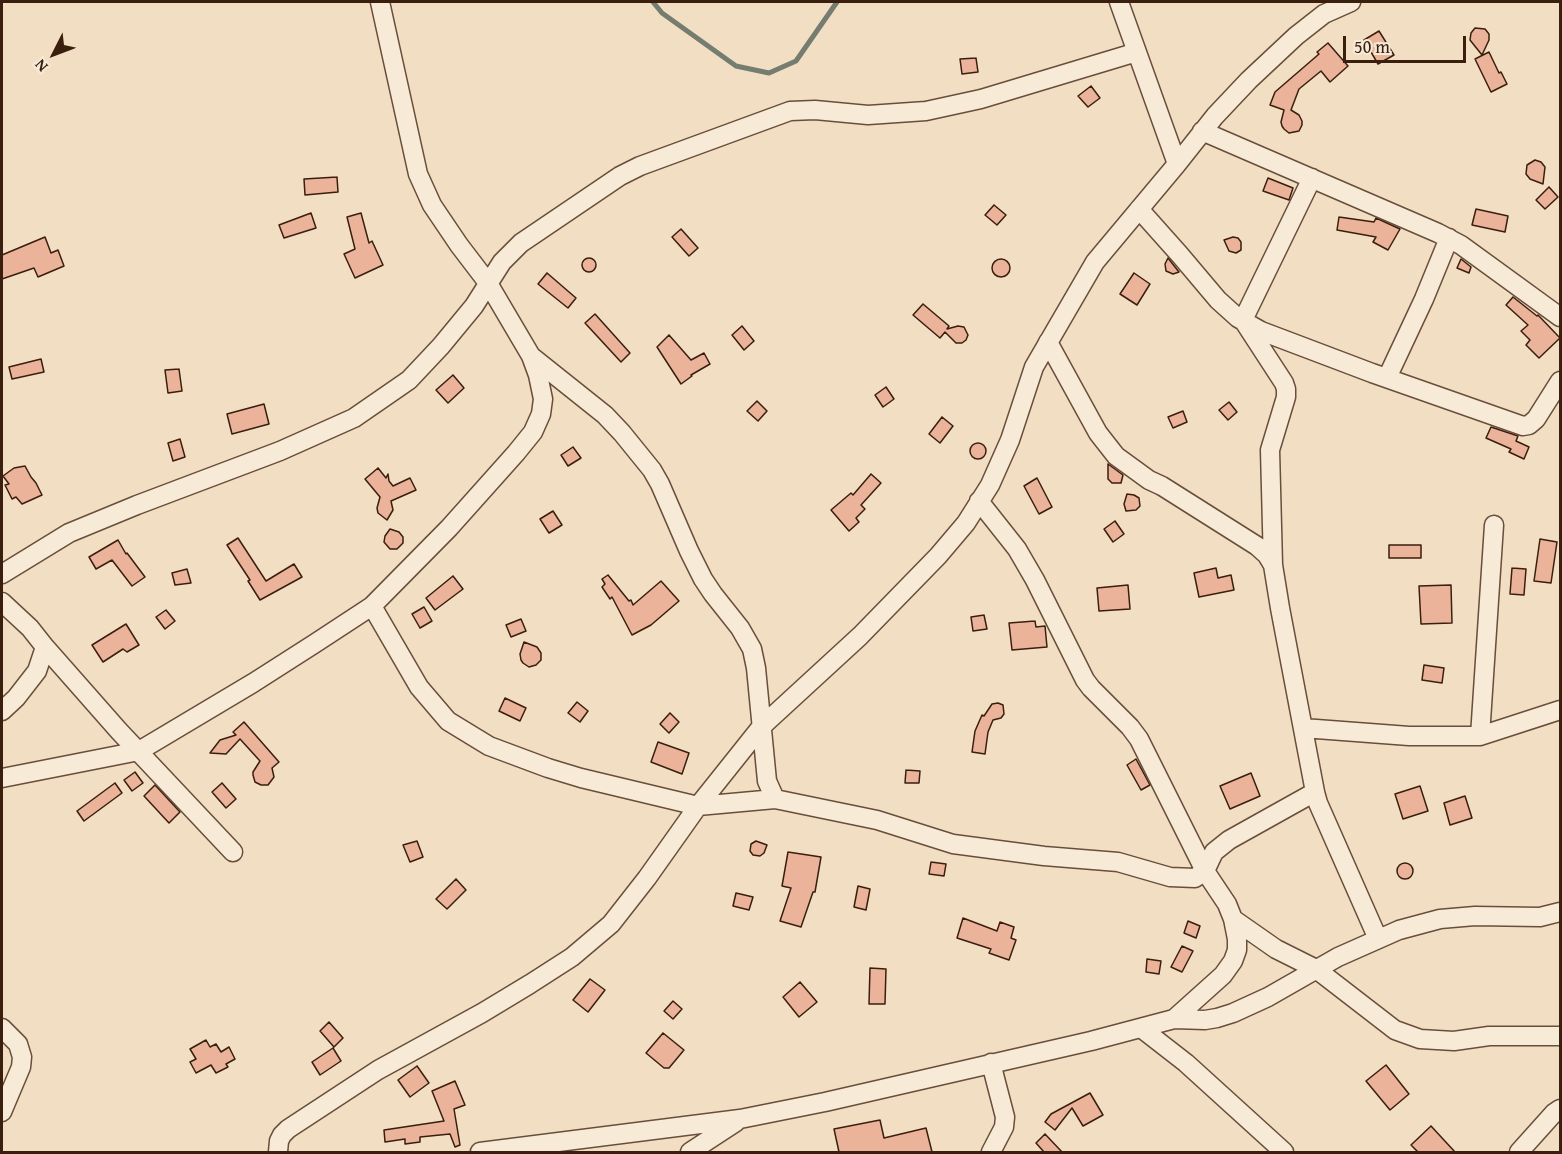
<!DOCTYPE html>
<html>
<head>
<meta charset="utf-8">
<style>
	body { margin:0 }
	#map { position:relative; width:1562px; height:1154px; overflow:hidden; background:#f2dec2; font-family:"Gentium Book Plus",serif }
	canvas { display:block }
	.frame { position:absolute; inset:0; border:3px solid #3a1e0e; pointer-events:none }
	.north { position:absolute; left:24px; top:24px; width:60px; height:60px; -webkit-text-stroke:4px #f7ead7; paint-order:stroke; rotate:228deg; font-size:16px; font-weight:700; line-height:24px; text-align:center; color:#3a1e0e }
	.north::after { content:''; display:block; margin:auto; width:21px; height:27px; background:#3a1e0e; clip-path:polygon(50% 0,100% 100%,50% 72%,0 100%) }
	.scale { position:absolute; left:1343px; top:36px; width:123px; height:27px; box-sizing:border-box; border:3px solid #3a1e0e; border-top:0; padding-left:8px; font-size:18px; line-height:21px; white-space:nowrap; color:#3a1e0e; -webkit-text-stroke:4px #f7ead7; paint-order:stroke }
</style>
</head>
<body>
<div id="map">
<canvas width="1562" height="1154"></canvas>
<div class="frame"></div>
<div class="north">N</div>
<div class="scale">50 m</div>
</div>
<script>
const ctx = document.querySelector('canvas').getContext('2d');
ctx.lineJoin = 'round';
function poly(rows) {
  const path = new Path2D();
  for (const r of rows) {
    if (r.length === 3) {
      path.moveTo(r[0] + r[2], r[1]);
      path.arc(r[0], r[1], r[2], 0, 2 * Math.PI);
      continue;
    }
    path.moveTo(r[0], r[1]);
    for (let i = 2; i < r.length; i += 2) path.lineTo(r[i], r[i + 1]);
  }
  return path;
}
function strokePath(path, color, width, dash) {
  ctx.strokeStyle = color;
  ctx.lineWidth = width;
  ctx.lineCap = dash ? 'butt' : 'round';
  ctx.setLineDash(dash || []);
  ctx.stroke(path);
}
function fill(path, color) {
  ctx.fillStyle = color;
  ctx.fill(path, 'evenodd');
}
strokePath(poly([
	[653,2,662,13,736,66,769,73,796,61,837,2]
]), '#747d70', 5);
const building = poly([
	[1475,28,1485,29,1489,34,1489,40,1482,55,1470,40,1471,33,1475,28],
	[1379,31,1394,55,1378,64,1364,40,1379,31],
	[1328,43,1348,66,1330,82,1321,71,1299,89,1291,110,1299,115,1302,121,1302,125,1299,131,1289,133,1284,129,1282,126,1281,122,1284,110,1270,105,1275,92,1319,54,1317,52,1328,43],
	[1489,52,1499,73,1501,72,1507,84,1491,92,1475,59,1489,52],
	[976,58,978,72,962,74,960,59,976,58],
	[1091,86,1100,98,1088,107,1078,96,1091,86],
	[1535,160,1541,162,1545,167,1543,184,1530,179,1526,174,1527,165,1535,160],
	[337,177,338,192,305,195,304,179,337,177],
	[1268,178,1293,188,1289,200,1263,191,1268,178],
	[1549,187,1558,197,1545,209,1536,200,1549,187],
	[994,205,1006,215,997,225,985,215,994,205],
	[1476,209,1508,216,1505,232,1472,225,1476,209],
	[311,213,316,228,284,238,279,225,311,213],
	[361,213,369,243,372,241,383,265,355,278,344,254,355,249,347,217,361,213],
	[1339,217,1374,222,1376,218,1400,229,1388,250,1373,242,1376,237,1337,230,1339,217],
	[681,229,698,248,689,256,672,237,681,229],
	[45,237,51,253,58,250,64,266,38,277,34,268,2,279,2,255,45,237],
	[1233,237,1238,238,1241,242,1241,250,1236,253,1229,251,1224,240,1233,237],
	[1168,258,1179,272,1173,274,1166,271,1165,264,1168,258],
	[589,265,7],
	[1001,268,9],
	[1461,259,1471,267,1469,273,1457,268,1461,259],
	[547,273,576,298,568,308,538,284,547,273],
	[1134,273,1150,284,1137,305,1120,294,1134,273],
	[1513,297,1537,316,1538,315,1560,338,1539,358,1526,345,1530,340,1521,331,1528,325,1506,305,1513,297],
	[923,304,949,326,947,329,958,326,964,327,968,335,966,340,962,343,956,343,945,332,940,338,913,315,923,304],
	[595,314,630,353,621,362,585,323,595,314],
	[742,326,754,341,744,350,732,335,742,326],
	[669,335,691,360,704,353,710,364,691,375,692,376,681,384,657,347,669,335],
	[41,359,44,372,12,379,9,367,41,359],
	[179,369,182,391,168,393,165,370,179,369],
	[453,375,464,388,448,403,436,390,453,375],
	[886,387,894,399,883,407,875,395,886,387],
	[757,401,767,411,758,421,747,411,757,401],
	[1229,402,1237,412,1228,420,1219,410,1229,402],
	[264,404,269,424,232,434,227,414,264,404],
	[1183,411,1187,422,1173,428,1168,417,1183,411],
	[942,417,953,426,940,443,929,434,942,417],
	[1491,427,1518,436,1516,441,1529,447,1524,459,1509,452,1511,449,1486,438,1491,427],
	[180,439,185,457,173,461,168,443,180,439],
	[978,451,8],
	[573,447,581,458,568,466,561,455,573,447],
	[1108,464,1123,475,1121,483,1112,483,1108,479,1108,464],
	[25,466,31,477,36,483,42,495,22,504,16,497,12,499,5,485,9,484,3,476,14,468,25,466],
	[378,468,386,478,388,474,389,481,393,486,410,478,416,490,391,501,393,510,387,520,378,513,377,508,380,497,365,479,378,468],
	[871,474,881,483,861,505,865,509,856,518,859,522,849,531,831,510,851,493,853,495,871,474],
	[1037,478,1052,507,1039,514,1024,486,1037,478],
	[1127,494,1134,495,1139,498,1140,506,1136,510,1126,511,1124,504,1127,494],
	[553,511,562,525,549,533,540,519,553,511],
	[1115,521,1124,534,1113,542,1104,529,1115,521],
	[390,529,399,532,403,537,403,543,397,549,390,549,384,542,385,536,390,529],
	[238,538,266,581,294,564,302,577,260,600,248,581,250,580,227,545,238,538],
	[1540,539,1557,542,1551,583,1534,581,1540,539],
	[118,540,126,554,127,553,145,577,132,586,112,560,96,569,89,557,118,540],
	[1389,545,1421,545,1421,558,1389,558,1389,545],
	[1216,568,1218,578,1231,575,1234,590,1199,597,1194,573,1216,568],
	[1512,568,1526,569,1524,595,1510,594,1512,568],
	[187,569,191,583,175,585,172,573,187,569],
	[608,575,629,601,631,600,633,605,661,581,679,601,651,625,632,635,612,597,610,599,602,587,605,584,602,579,608,575],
	[453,576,463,589,435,610,426,598,453,576],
	[1128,585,1130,609,1099,611,1097,588,1128,585],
	[1451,585,1452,623,1421,624,1419,586,1451,585],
	[424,607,432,621,420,628,412,614,424,607],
	[166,610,175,621,165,629,156,617,166,610],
	[984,615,987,629,973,631,971,617,984,615],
	[521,619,526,631,511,637,506,625,521,619],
	[1035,621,1036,627,1045,626,1047,647,1012,650,1009,623,1035,621],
	[126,624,139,645,127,652,123,649,103,662,92,645,126,624],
	[524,642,537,647,541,653,541,660,536,665,529,667,523,663,521,660,520,654,524,642],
	[1424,665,1444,668,1442,683,1422,680,1424,665],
	[505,698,526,708,520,721,499,711,505,698],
	[577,702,588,711,580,722,568,713,577,702],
	[998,703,1003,705,1004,714,1001,718,993,720,988,732,985,754,972,752,975,731,982,715,984,716,992,704,998,703],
	[670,713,679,722,669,733,660,724,670,713],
	[244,722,279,762,272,768,274,777,268,785,261,785,255,782,253,775,253,772,260,761,240,739,226,754,210,753,220,740,236,735,233,732,244,722],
	[658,742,689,753,682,774,651,762,658,742],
	[1136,759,1150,785,1141,790,1127,765,1136,759],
	[906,770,920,771,919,783,905,783,906,770],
	[135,772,143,783,132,791,124,780,135,772],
	[1251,773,1260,796,1230,809,1220,786,1251,773],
	[115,783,122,793,84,821,77,811,115,783],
	[222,783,236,799,226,808,212,792,222,783],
	[155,785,180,812,169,823,144,796,155,785],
	[1420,786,1428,811,1403,819,1395,794,1420,786],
	[1465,796,1472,818,1450,825,1444,803,1465,796],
	[417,841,423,857,410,862,403,845,417,841],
	[756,841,767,845,764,853,760,856,753,855,750,851,751,844,756,841],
	[788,852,821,857,815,892,813,892,801,927,780,921,791,888,782,886,788,852],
	[931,862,946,864,944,876,929,874,931,862],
	[1405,871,8],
	[456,879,466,890,447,909,436,899,456,879],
	[858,886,870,889,866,910,854,907,858,886],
	[736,893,753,897,749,910,733,906,736,893],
	[963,918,997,931,1000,922,1014,927,1011,938,1016,940,1009,960,989,953,991,949,957,938,963,918],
	[1188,921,1200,926,1196,938,1184,933,1188,921],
	[1182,946,1193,951,1182,972,1171,967,1182,946],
	[1147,959,1161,961,1159,974,1146,972,1147,959],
	[870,968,886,969,885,1004,869,1004,870,968],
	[590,979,605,990,588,1012,573,1000,590,979],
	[800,982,817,1002,799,1017,783,997,800,982],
	[673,1001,682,1009,673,1019,664,1011,673,1001],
	[329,1022,343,1038,334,1047,320,1031,329,1022],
	[663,1033,684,1050,669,1068,664,1068,646,1053,663,1033],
	[206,1040,210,1047,216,1044,221,1052,229,1047,235,1059,226,1064,228,1067,216,1073,211,1065,196,1073,190,1062,196,1059,190,1049,206,1040],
	[333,1048,341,1061,320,1075,312,1062,333,1048],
	[1386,1065,1409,1094,1390,1110,1366,1081,1386,1065],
	[417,1066,429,1083,410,1097,398,1080,417,1066],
	[455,1081,465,1105,454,1109,460,1145,455,1147,450,1134,420,1137,420,1142,405,1144,405,1139,385,1142,384,1130,444,1121,432,1091,455,1081],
	[1090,1093,1103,1115,1083,1126,1072,1108,1055,1130,1045,1122,1051,1114,1090,1093],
	[880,1120,884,1138,926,1128,932,1152,839,1152,834,1129,880,1120],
	[1431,1126,1455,1152,1418,1152,1411,1145,1431,1126],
	[1045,1134,1062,1152,1044,1152,1036,1143,1045,1134]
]);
fill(building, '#eab39a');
strokePath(building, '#3a1e0e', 1.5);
const minor = poly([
	[1119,2,1177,164],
	[1202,131,1438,233,1461,245,1560,317],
	[1139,209,1180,255,1218,300,1238,318,1261,331,1372,373,1523,426,1529,425,1536,419,1560,381],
	[1048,342,1098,433,1116,456,1149,480,1162,486,1257,546,1267,555,1273,565,1280,608,1315,792,1318,803,1378,939],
	[531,356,605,415,622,433,652,470,660,484,689,551,703,579,713,594,740,628,752,649,756,668,767,781,775,799],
	[1387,378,1424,299,1449,238],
	[979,501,1017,549,1035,580,1085,680,1091,688,1130,727,1139,739,1205,871,1227,904,1233,919,1237,939,1237,950,1233,961,1223,975,1174,1019],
	[1273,565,1270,450,1286,397,1286,389,1284,383,1243,320,1312,178],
	[2,574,69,533,137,505,280,451,354,418,409,380,441,346,474,306,502,262,521,243,620,176,640,166,790,111,815,110,868,115,926,111,981,99,1137,52],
	[2,602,30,628,45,647,37,671,16,698,2,711],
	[372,606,419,687,448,721,489,746,548,768,581,778,698,806,775,799,877,820,953,844,1044,856,1118,862,1170,877,1195,878,1205,871,1214,852,1229,840,1315,792],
	[45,647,119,731,233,852],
	[1303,728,1409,736,1480,736,1560,710],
	[1480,736,1494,525],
	[2,778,139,751,253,683,314,644,372,606,449,528,516,453,533,432,541,414,543,399,538,375,531,356,488,283,459,245,432,205,418,174,380,2],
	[1233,919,1276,949,1316,969,1395,1030,1420,1039,1454,1041,1489,1036,1560,1036],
	[2,1028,18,1044,22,1057,21,1067,2,1112],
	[1141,1028,1186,1063,1284,1152],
	[278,1152,279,1141,282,1135,288,1129,378,1070,482,1013,530,984,572,957,611,924,647,878,698,806,761,727,860,636,938,556,966,523,990,485,1010,440,1034,367,1095,262,1177,164,1215,116,1249,80,1296,36,1324,14,1351,2],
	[480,1152,740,1119,825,1102,1091,1041,1174,1019,1205,1020,1217,1018,1233,1013,1268,997,1338,957,1399,930,1440,919,1475,916,1540,917,1560,912],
	[690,1152,736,1122],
	[991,1152,1004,1127,1005,1117,991,1063],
	[1519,1152,1554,1113,1560,1109]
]);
strokePath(minor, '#684e3b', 21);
strokePath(minor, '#f7ead7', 18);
</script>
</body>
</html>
